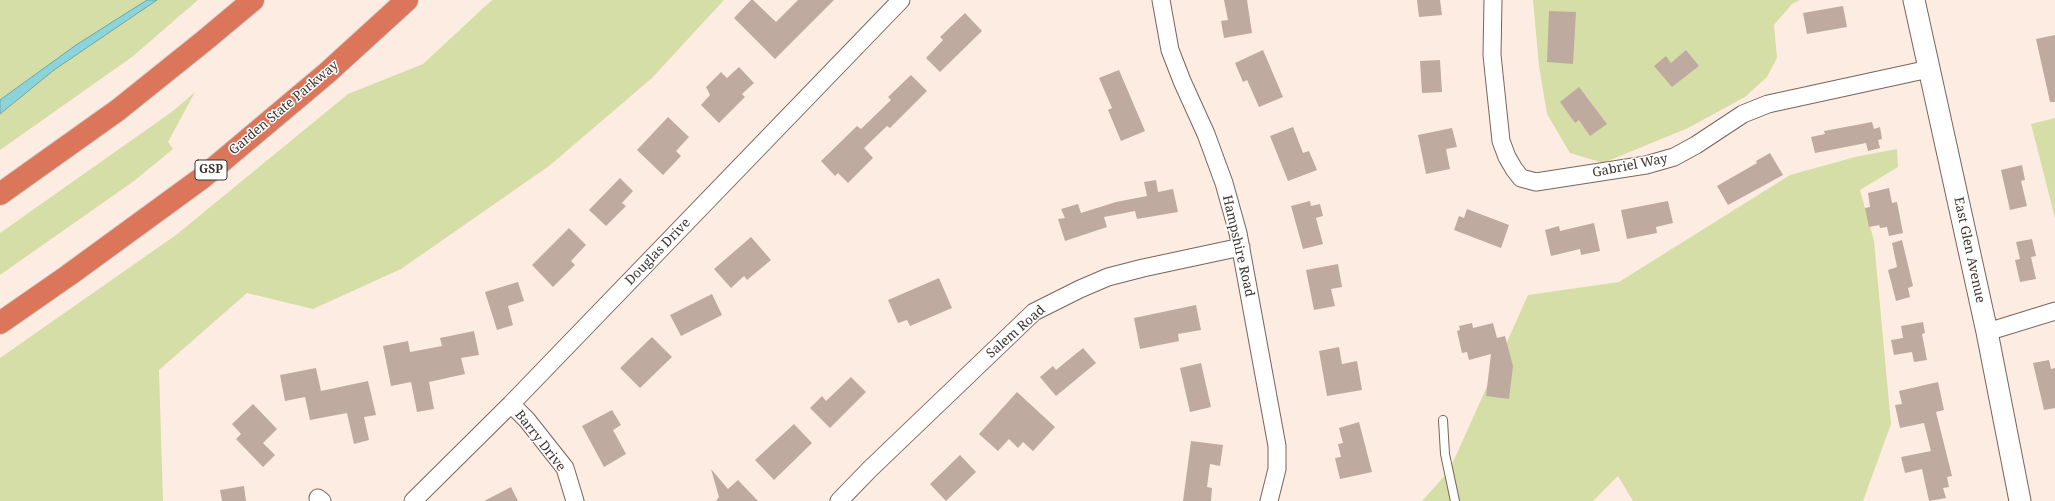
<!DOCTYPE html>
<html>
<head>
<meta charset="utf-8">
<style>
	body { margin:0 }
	canvas { display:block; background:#fdece2 }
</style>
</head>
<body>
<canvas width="2055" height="501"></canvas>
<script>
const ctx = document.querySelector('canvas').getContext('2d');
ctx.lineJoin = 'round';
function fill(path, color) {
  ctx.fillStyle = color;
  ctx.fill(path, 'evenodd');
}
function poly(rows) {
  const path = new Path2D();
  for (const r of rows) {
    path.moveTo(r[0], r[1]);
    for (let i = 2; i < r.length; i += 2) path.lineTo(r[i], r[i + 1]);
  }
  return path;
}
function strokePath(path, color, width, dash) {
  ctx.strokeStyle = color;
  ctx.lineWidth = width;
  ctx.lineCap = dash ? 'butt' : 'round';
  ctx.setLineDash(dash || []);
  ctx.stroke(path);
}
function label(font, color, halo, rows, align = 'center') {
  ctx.font = font + ' "Noto Serif",serif';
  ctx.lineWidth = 3;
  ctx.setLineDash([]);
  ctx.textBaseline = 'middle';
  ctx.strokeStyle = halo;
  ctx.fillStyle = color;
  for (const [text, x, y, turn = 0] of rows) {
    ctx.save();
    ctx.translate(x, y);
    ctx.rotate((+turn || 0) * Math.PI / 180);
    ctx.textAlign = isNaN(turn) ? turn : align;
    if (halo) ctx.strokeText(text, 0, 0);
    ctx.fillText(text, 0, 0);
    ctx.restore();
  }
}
fill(poly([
	[0,0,198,0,132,57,0,150],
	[492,0,724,0,652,78,549,166,401,269,313,309,247,293,159,370,163,501,0,501,0,358,176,235,348,94,423,64],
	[1533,0,1800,0,1792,4,1774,25,1777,58,1767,77,1745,97,1688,128,1603,163,1570,153,1547,114,1539,66],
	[195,92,168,142,173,149,134,181,0,275,0,233,173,111],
	[2055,118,2055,218,2031,124],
	[1897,149,1898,167,1860,190,1874,241,1891,424,1863,501,1633,501,1618,476,1593,501,1422,501,1449,471,1528,295,1619,282,1790,175,1855,157]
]), '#d6dea8');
const water = poly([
	[147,0,157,0,54,70,0,114,0,100,76,45,147,0]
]);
fill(water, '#8bd4d9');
strokePath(water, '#73a4a6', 1);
fill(poly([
	[751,0,753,0,776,22,798,0,834,0,775,59,734,18],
	[1224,0,1247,0,1252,33,1224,38,1221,21,1228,20],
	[1417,0,1440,0,1442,15,1419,17],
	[1843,6,1847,27,1807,34,1803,13],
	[1549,11,1576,12,1573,64,1547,62],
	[965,13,982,31,940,72,926,58,943,40,940,37],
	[2055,35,2055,102,2050,102,2036,39],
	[1263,50,1283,97,1259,107,1247,80,1243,82,1235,63],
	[1686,50,1699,66,1672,87,1654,66,1666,56,1671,63],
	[1440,60,1442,92,1422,93,1420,61],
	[739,67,754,83,742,94,745,97,719,123,701,105,710,95,706,87,721,72,727,78],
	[1119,70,1145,131,1121,141,1108,110,1112,108,1099,78],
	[911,75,927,91,890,128,887,126,864,148,873,158,848,183,838,173,835,176,821,161,857,126,861,129,891,100,888,97],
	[1579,87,1607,124,1590,136,1579,120,1575,123,1560,102],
	[668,117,689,137,676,151,681,156,663,175,637,150],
	[1872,122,1874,129,1880,127,1882,139,1878,140,1880,148,1868,151,1866,143,1815,153,1811,137,1825,134,1824,131],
	[1293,127,1303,153,1309,151,1317,170,1288,181,1270,136],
	[1452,128,1457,147,1446,149,1450,169,1426,174,1418,135],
	[1770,153,1783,175,1728,205,1717,186,1757,163,1756,161],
	[2022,165,2025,180,2021,181,2027,206,2010,210,2001,170],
	[620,178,633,191,622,203,626,206,606,226,589,210],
	[1156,180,1158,192,1173,189,1178,212,1137,219,1135,211,1104,217,1107,227,1065,241,1058,219,1065,218,1061,209,1078,204,1081,213,1116,202,1147,196,1144,182],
	[1889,188,1892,203,1897,202,1903,233,1889,236,1887,227,1880,228,1879,225,1869,227,1865,208,1870,207,1868,193],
	[1310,201,1311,206,1320,204,1323,216,1316,218,1323,244,1303,249,1291,206],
	[1668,201,1673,223,1656,227,1657,233,1627,239,1621,210],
	[1467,209,1509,225,1501,248,1454,230,1459,216,1464,218],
	[1594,223,1600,251,1581,255,1580,249,1551,256,1545,230,1559,226,1560,231],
	[569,228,586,245,571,261,575,265,553,287,532,265],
	[751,237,771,260,747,280,744,276,731,288,714,269],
	[2032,239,2036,256,2031,257,2036,279,2020,282,2015,260,2020,259,2016,242],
	[1902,240,1913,286,1908,288,1910,297,1896,301,1888,270,1897,267,1892,243],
	[1338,264,1342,287,1331,289,1335,306,1314,310,1306,270],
	[939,278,952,308,910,326,907,320,898,323,888,300],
	[518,282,524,301,508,306,513,325,497,330,485,292],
	[712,294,722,315,681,336,670,315],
	[1196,305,1201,330,1178,334,1179,341,1140,349,1134,318],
	[1923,322,1925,333,1922,334,1927,360,1914,362,1912,352,1894,355,1891,340,1903,338,1901,326],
	[1472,323,1473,328,1493,323,1497,338,1505,336,1513,366,1509,399,1486,396,1491,354,1469,360,1467,352,1462,353,1457,331,1460,330,1459,326],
	[474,331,479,355,461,358,465,374,429,382,434,409,417,412,411,382,391,386,383,346,408,341,410,352,442,346,440,338],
	[652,337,672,357,640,388,620,368],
	[1339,347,1342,364,1357,361,1362,390,1327,396,1319,351],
	[1083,348,1096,363,1056,396,1040,377,1053,366,1056,370],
	[2049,360,2051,369,2055,368,2055,408,2044,410,2033,363],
	[1201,363,1211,407,1190,412,1180,368],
	[316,368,321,391,368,381,376,415,364,417,369,440,354,444,347,413,310,420,305,397,285,401,280,375],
	[851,377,866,392,830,428,810,408,822,396,826,401],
	[1938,382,1944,410,1936,412,1952,476,1947,477,1949,487,1943,488,1946,498,1929,501,1922,469,1905,473,1901,457,1931,451,1924,423,1900,428,1895,405,1902,404,1899,391],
	[1017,392,1055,427,1033,451,1023,442,1018,448,1009,439,998,451,979,434],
	[253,404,277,429,263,443,275,455,263,467,236,439,241,434,232,424],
	[612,410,621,425,613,430,626,454,604,467,582,426],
	[1359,422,1372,472,1340,479,1335,458,1341,457,1338,444,1343,443,1339,428],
	[794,424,812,443,774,480,755,460],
	[1191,441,1223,445,1220,466,1210,464,1207,487,1212,488,1211,501,1183,501],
	[960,455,976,472,946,501,930,484],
	[711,469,728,489,738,480,758,501,716,501,719,497],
	[244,486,246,501,222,501,220,490],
	[511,487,518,501,484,501]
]), '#beaa9f');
const service = poly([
	[1443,420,1445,454,1455,501]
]);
const minor = poly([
	[1161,0,1170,50,1182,81,1206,134,1224,183,1238,233,1277,446,1277,469,1269,501],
	[1493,0,1492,55,1501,141,1507,157,1514,169,1521,178,1536,182,1646,165,1674,157,1696,145,1743,114,1768,104,1929,69],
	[1987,332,2055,311],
	[511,404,527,420,565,468,575,501],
	[318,498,322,501],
	[413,501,511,404,901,0],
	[839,501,870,469,1034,312,1080,289,1108,277,1143,268,1241,247]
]);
const tertiary = poly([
	[1914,0,1987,332,2020,501]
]);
const motorway = poly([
	[0,194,118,110,204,41,253,0],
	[0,323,69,275,202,178,327,73,407,0]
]);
strokePath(service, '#78655b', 10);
strokePath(minor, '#78655b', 19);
strokePath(tertiary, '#78655b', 23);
strokePath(motorway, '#d4d2d1', 24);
strokePath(service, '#fff', 8);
strokePath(minor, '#fff', 17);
strokePath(tertiary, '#fff', 21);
strokePath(motorway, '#dc765b', 22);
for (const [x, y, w] of [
	[211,170,32]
]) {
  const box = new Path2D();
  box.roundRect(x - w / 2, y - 10, w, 20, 3);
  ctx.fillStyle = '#fff';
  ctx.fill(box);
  strokePath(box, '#3c342f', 1);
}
label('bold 12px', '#3c342f', null, [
	["GSP",211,170]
]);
label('13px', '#3c342f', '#fff', [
	["Garden State Parkway",284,108,-40],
	["Gabriel Way",1630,166,-11],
	["Hampshire Road",1238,246,77],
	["East Glen Avenue",1969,250,78],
	["Douglas Drive",658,252,-46],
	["Salem Road",1016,332,-41],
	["Barry Drive",540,441,52]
]);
</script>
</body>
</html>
